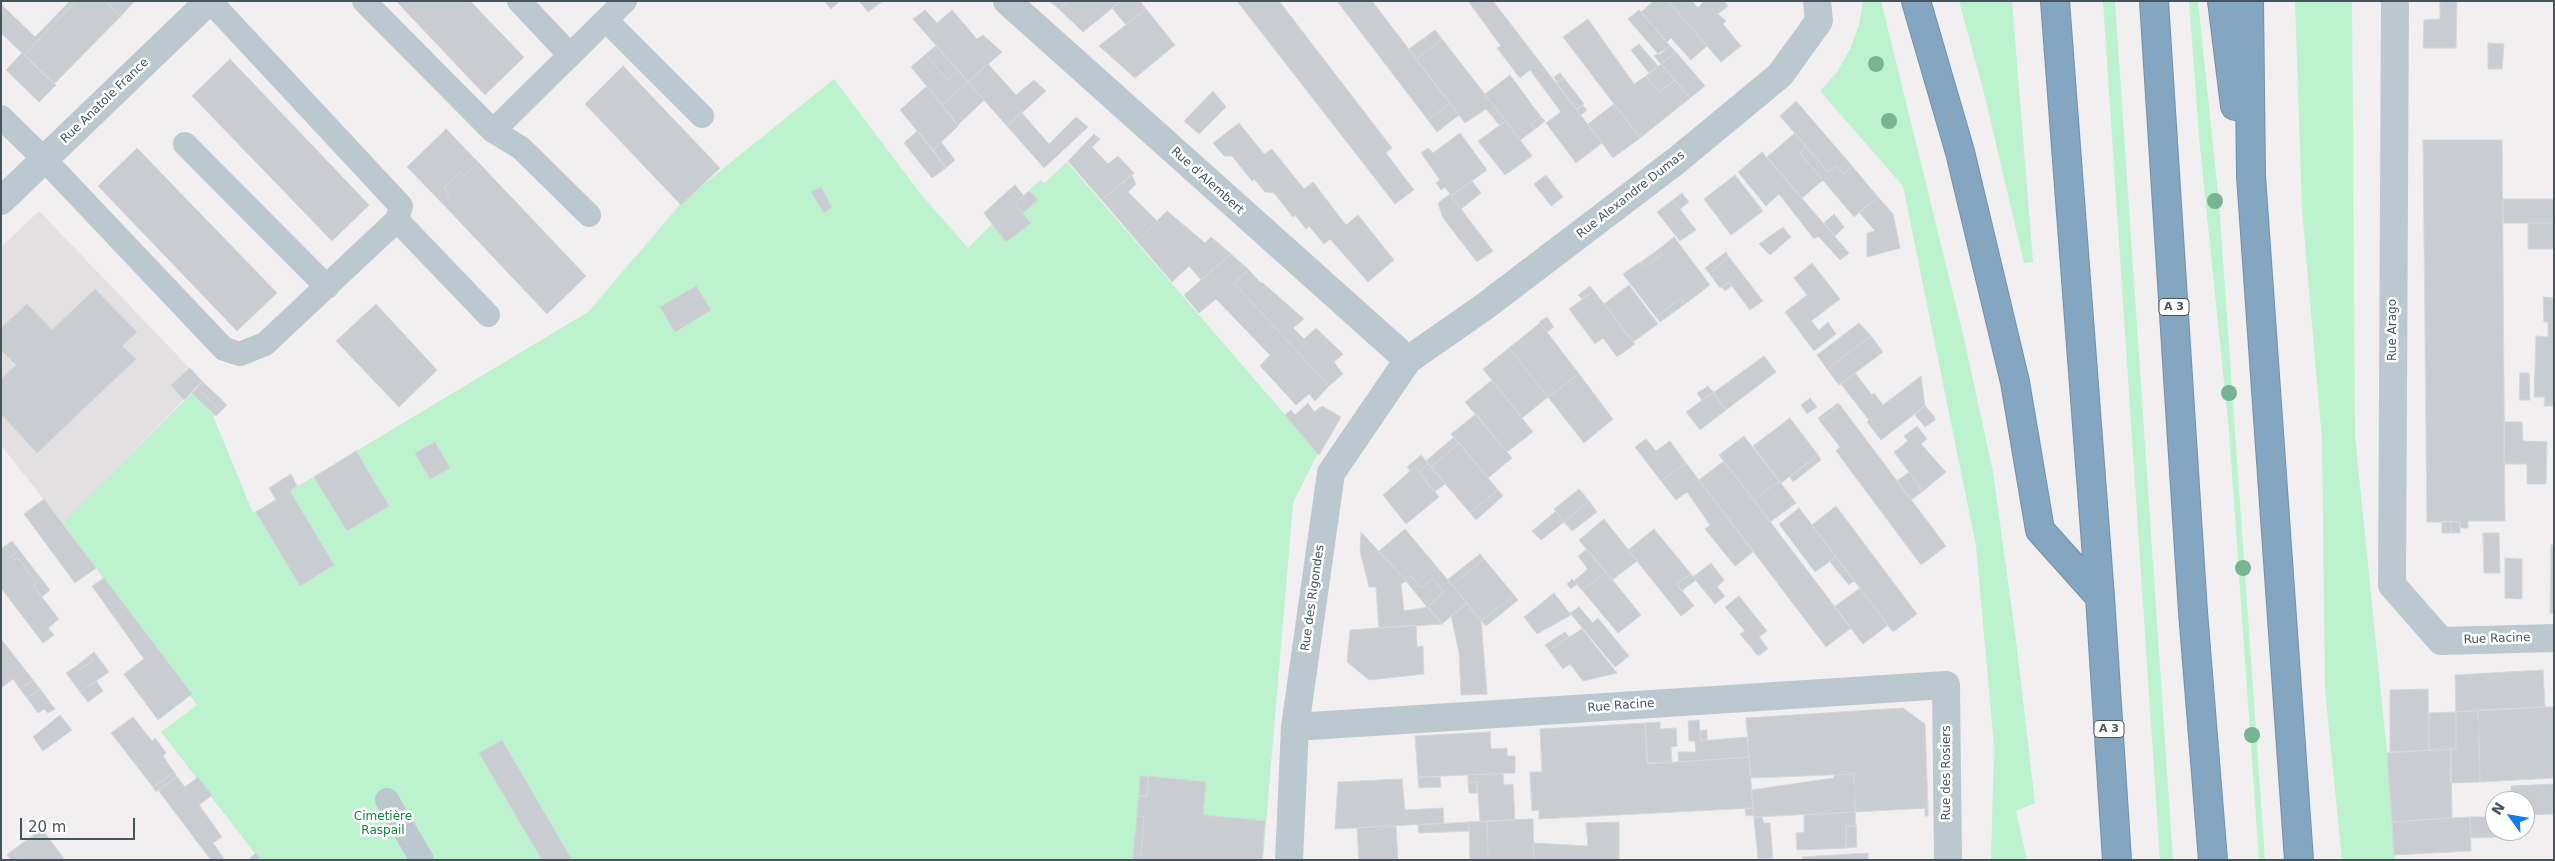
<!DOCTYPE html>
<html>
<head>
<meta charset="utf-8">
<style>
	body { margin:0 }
	#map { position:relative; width:2555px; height:861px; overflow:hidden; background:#f2eff0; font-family:"DejaVu Sans",sans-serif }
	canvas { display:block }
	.frame { position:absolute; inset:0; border:2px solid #46545e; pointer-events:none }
	.north { position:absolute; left:2485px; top:791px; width:50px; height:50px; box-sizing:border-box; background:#fff; border:1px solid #b5bbbf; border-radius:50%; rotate:302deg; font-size:14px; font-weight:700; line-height:20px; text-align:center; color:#46545e }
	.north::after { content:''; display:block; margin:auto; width:18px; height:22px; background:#107eec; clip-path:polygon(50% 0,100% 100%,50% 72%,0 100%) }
	.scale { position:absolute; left:20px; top:818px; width:115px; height:22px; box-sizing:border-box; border:2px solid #46545e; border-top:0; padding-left:6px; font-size:15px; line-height:18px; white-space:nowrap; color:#46545e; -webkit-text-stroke:4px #fff; paint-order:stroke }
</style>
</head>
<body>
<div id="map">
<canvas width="2555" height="861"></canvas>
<div class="frame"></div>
<div class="north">N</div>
<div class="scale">20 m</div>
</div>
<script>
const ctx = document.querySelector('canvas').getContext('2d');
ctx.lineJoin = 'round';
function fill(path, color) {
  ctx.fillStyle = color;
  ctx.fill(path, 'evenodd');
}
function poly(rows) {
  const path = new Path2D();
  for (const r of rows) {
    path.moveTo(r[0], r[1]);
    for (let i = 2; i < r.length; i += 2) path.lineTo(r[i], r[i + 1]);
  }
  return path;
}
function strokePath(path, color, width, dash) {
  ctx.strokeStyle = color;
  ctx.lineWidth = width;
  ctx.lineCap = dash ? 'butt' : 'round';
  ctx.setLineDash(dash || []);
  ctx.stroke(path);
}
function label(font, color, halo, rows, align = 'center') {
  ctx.font = font + ' "DejaVu Sans",sans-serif';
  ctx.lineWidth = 5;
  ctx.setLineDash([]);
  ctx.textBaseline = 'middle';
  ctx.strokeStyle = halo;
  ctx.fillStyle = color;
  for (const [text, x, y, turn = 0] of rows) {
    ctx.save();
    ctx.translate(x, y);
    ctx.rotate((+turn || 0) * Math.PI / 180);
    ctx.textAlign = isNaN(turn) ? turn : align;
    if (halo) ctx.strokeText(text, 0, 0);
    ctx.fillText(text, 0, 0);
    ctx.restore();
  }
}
fill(poly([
	[39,211,202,381,63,524,1,445,1,247]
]), '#e3e0e2');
fill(poly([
	[1863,1,1881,1,1963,334,1993,472,2016,640,2035,803,2016,811,2027,860,1991,860,1994,746,1976,546,1903,186,1820,91,1837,72,1850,49,1859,25],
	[1959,1,2012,1,2033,262,2024,263,1984,93],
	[2103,1,2115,1,2173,860,2160,860],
	[2189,1,2198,1,2219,203,2265,860,2259,860,2229,431,2200,147],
	[2295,1,2352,1,2355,436,2387,753,2395,860,2342,860,2325,689,2322,440,2302,209],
	[834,79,920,193,968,248,992,224,983,213,1009,190,1019,200,1040,180,1045,183,1067,162,1318,453,1293,503,1263,860,260,860,161,732,197,705,63,523,197,388,220,411,213,416,253,513,588,312,683,201]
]), '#bcf2cd');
const building = poly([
	[70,1,76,1,24,55,1,33,1,4,35,37,70,1],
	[76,1,105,1,121,16,54,84,24,55,76,1],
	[105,1,135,1,121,16,105,1],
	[396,1,470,1,524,57,485,95,396,1],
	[824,1,840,1,831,9,824,1],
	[859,1,883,1,868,12,859,1],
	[1049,1,1069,1,1059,9,1049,1],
	[1069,1,1121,1,1083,32,1059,9,1069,1],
	[1121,1,1140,1,1146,9,1126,25,1112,8,1121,1],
	[1237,1,1279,1,1392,148,1386,153,1414,190,1395,204,1237,1],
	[1337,1,1372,1,1450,103,1428,120,1337,1],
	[1468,1,1493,1,1602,143,1576,163,1546,123,1561,112,1530,70,1520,78,1497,48,1501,46,1468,1],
	[1654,1,1668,1,1707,46,1691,60,1671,38,1667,42,1641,12,1654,1],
	[1668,1,1692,1,1698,8,1704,1,1724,1,1728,6,1718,14,1726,21,1723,24,1741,46,1721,62,1668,1],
	[2440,1,2457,1,2456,48,2423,48,2424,20,2440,19,2440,1],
	[1146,9,1175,45,1135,78,1099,46,1146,9],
	[925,10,937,23,952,10,977,39,983,35,1002,52,968,82,913,19,925,10],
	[1639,10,1670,46,1659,55,1628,19,1639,10],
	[1588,19,1634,84,1646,76,1659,92,1675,80,1690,98,1640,138,1563,37,1588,19],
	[1435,30,1442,39,1416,59,1409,49,1435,30],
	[1442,39,1498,111,1492,116,1486,109,1465,123,1416,59,1442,39],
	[2488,43,2504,44,2502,69,2488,69,2488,43],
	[1639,44,1658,66,1649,73,1631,50,1639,44],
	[936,46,958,70,947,80,926,54,936,46],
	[1670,46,1676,52,1661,64,1654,56,1670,46],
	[1676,52,1705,86,1690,98,1661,64,1676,52],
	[22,53,56,85,39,102,6,70,22,53],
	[926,54,947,80,958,70,968,82,942,105,911,67,926,54],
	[230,59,369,205,332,241,192,96,230,59],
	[988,64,1016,95,1034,80,1046,91,1007,126,968,82,988,64],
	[1661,64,1675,80,1659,92,1646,76,1661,64],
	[623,66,720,168,681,205,585,104,623,66],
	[1560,73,1564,78,1557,82,1554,77,1560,73],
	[1510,75,1541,117,1531,124,1535,129,1520,140,1485,94,1510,75],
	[1564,78,1584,104,1577,110,1557,83,1564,78],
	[968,82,984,100,958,125,942,105,968,82],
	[927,86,958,126,933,150,900,110,927,86],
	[1213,91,1226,107,1199,134,1184,121,1213,91],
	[1796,101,1852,166,1843,174,1836,166,1828,172,1780,116,1796,101],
	[1450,103,1459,115,1437,132,1428,120,1450,103],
	[1614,104,1640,138,1613,158,1588,124,1614,104],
	[1582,105,1587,110,1581,115,1576,110,1582,105],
	[1498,111,1506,121,1499,125,1492,116,1498,111],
	[1021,112,1049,144,1076,117,1088,127,1044,168,1007,126,1021,112],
	[1541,117,1545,121,1535,129,1531,124,1541,117],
	[1506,121,1532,156,1505,175,1478,141,1506,121],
	[1239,123,1264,154,1272,149,1304,189,1313,182,1346,225,1358,215,1394,260,1368,282,1330,239,1324,244,1309,226,1306,229,1295,215,1293,217,1274,193,1265,192,1254,179,1252,181,1232,156,1224,156,1213,143,1239,123],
	[446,129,478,162,464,176,460,172,444,188,449,195,442,203,407,167,446,129],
	[917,131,946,168,932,178,904,143,917,131],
	[1460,133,1487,170,1451,196,1493,251,1477,262,1443,218,1438,203,1450,194,1445,187,1441,190,1436,183,1440,180,1421,153,1428,148,1433,153,1460,133],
	[1795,133,1806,147,1800,153,1823,180,1802,198,1767,157,1795,133],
	[1094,134,1100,139,1092,147,1108,164,1118,156,1134,173,1102,200,1068,161,1094,134],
	[2423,140,2502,140,2505,521,2468,521,2468,528,2460,528,2460,522,2427,522,2423,140],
	[941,142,955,160,946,168,933,150,941,142],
	[1806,147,1828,172,1836,166,1843,174,1852,166,1878,197,1854,217,1800,153,1806,147],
	[137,148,277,293,237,331,98,186,137,148],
	[1762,152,1849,253,1840,260,1818,236,1814,239,1779,194,1766,206,1738,172,1762,152],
	[478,162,586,276,547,314,442,203,449,195,444,188,460,172,464,176,478,162],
	[1132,175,1136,184,1128,192,1157,221,1137,241,1102,200,1132,175],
	[1546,175,1563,197,1551,206,1534,184,1546,175],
	[1735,175,1763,211,1731,235,1704,199,1735,175],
	[1472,181,1481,193,1461,209,1451,196,1472,181],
	[1015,185,1024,196,1019,200,1009,190,1015,185],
	[821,187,832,207,824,213,811,192,821,187],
	[1009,190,1019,200,1015,204,1031,223,1006,242,984,213,1009,190],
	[1029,191,1038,200,1023,213,1015,204,1029,191],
	[1682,193,1689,202,1680,209,1673,200,1682,193],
	[1878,197,1893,214,1900,248,1867,257,1867,233,1875,231,1859,212,1878,197],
	[2503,199,2554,199,2554,223,2503,223,2503,199],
	[1673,200,1696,230,1680,241,1657,212,1673,200],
	[1167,211,1205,243,1211,237,1231,254,1201,280,1189,266,1172,282,1137,241,1167,211],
	[1834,214,1844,227,1835,236,1824,223,1834,214],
	[2528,223,2554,223,2554,249,2528,249,2528,223],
	[1783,227,1791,237,1770,255,1759,244,1783,227],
	[1674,237,1710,285,1685,304,1681,298,1656,317,1623,274,1640,262,1645,267,1663,254,1659,249,1674,237],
	[1659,249,1663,254,1645,267,1641,262,1659,249],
	[1726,252,1729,257,1709,273,1705,268,1726,252],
	[1231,254,1249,270,1234,283,1329,386,1315,401,1309,394,1296,405,1260,366,1270,355,1216,299,1199,313,1184,295,1231,254],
	[1729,257,1763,301,1750,310,1729,282,1720,288,1709,273,1729,257],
	[1812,263,1840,299,1811,321,1819,330,1828,322,1836,334,1814,351,1785,312,1807,295,1794,278,1812,263],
	[1249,270,1261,283,1263,283,1304,319,1293,328,1304,339,1316,328,1343,354,1334,362,1343,374,1329,386,1234,283,1249,270],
	[1729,282,1732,286,1725,291,1722,287,1729,282],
	[1629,285,1658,324,1633,342,1604,304,1629,285],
	[696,286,711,310,675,332,660,307,696,286],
	[1590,286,1594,291,1582,299,1578,295,1590,286],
	[95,289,137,332,122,346,136,359,37,453,1,414,1,379,16,365,1,350,1,328,27,304,52,330,95,289],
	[1594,291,1635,344,1617,357,1603,338,1595,344,1569,309,1594,291],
	[2543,297,2554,298,2554,406,2544,406,2545,397,2534,397,2536,336,2548,337,2548,322,2544,322,2543,297],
	[1681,298,1685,304,1660,322,1656,317,1681,298],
	[376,304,437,370,399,407,336,341,376,304],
	[1547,317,1554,327,1547,332,1539,322,1547,317],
	[1540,323,1579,374,1548,397,1509,348,1540,323],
	[1859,323,1871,336,1827,369,1817,355,1859,323],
	[1871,336,1883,352,1839,385,1827,369,1871,336],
	[1509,348,1548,397,1522,418,1483,369,1509,348],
	[1764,356,1776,372,1726,410,1713,393,1764,356],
	[190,368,202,381,184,400,171,385,190,368],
	[1855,373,1872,395,1874,393,1883,405,1921,376,1925,406,1881,440,1867,422,1869,420,1841,384,1855,373],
	[2520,373,2529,373,2530,400,2519,400,2520,373],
	[1579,374,1613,419,1584,443,1548,397,1579,374],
	[1492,380,1533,432,1507,452,1465,402,1492,380],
	[202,381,227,405,221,411,197,388,202,381],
	[1708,386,1713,392,1702,400,1697,393,1708,386],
	[197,388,221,411,216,416,192,393,197,388],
	[1713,392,1726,410,1700,430,1686,412,1713,392],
	[1810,398,1817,407,1807,414,1801,405,1810,398],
	[1308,403,1314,412,1322,406,1341,417,1319,455,1285,415,1291,410,1295,415,1308,403],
	[1838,403,1840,405,1820,421,1818,418,1838,403],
	[1840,405,1946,546,1921,565,1836,451,1840,447,1820,421,1840,405],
	[1925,406,1934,416,1935,420,1925,427,1914,414,1925,406],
	[1476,414,1512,458,1488,478,1451,434,1476,414],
	[1790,418,1818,455,1781,483,1753,446,1790,418],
	[2504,422,2522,422,2523,441,2547,442,2546,484,2527,484,2527,464,2504,464,2504,422],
	[1917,426,1927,439,1921,444,1946,472,1923,491,1894,452,1908,441,1904,436,1917,426],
	[1744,436,1779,481,1754,500,1719,455,1744,436],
	[1454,437,1459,443,1431,467,1426,461,1454,437],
	[1646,439,1656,451,1670,441,1686,463,1661,481,1635,447,1646,439],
	[435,442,450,468,430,479,415,453,435,442],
	[1459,443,1498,490,1470,513,1431,467,1459,443],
	[356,451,389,506,347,531,314,477,356,451],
	[1421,455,1428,464,1419,472,1415,467,1410,471,1407,467,1421,455],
	[1818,455,1821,460,1793,482,1790,477,1818,455],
	[1724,461,1851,628,1826,647,1699,480,1724,461],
	[1686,463,1753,552,1735,566,1705,529,1710,525,1687,492,1676,500,1661,481,1686,463],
	[1428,464,1445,484,1434,492,1419,472,1428,464],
	[1415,467,1439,497,1406,524,1383,495,1415,467],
	[1909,472,1923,491,1911,500,1897,481,1909,472],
	[291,474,297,486,290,491,334,565,300,586,256,512,276,500,269,488,291,474],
	[1779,481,1796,503,1770,522,1754,500,1779,481],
	[1579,489,1589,501,1564,522,1554,509,1579,489],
	[1498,490,1503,496,1476,520,1470,513,1498,490],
	[44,499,96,568,75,583,24,514,44,499],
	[1589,501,1597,512,1572,531,1564,522,1589,501],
	[1836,506,1917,614,1893,632,1812,525,1836,506],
	[1799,508,1836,557,1815,572,1779,524,1799,508],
	[1556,511,1564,522,1541,540,1532,531,1556,511],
	[1604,519,1637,561,1612,580,1579,540,1604,519],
	[2442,521,2451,521,2451,533,2442,533,2442,521],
	[2451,521,2460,522,2460,533,2451,533,2451,521],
	[1405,529,1467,603,1442,624,1427,607,1444,592,1433,578,1421,588,1411,576,1406,581,1379,551,1405,529],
	[1654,529,1691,574,1677,584,1694,606,1681,616,1628,550,1654,529],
	[1361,532,1406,581,1401,584,1404,611,1428,607,1442,624,1379,628,1376,587,1369,587,1360,551,1361,532],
	[2483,533,2499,533,2500,573,2484,573,2483,533],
	[12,541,19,550,11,557,14,560,18,558,37,583,33,586,59,619,48,628,54,635,43,643,1,588,1,549,12,541],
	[2551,545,2554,545,2554,613,2550,613,2551,545],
	[1587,549,1606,572,1582,590,1574,581,1588,569,1578,556,1587,549],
	[19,550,50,590,42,597,33,586,37,583,18,558,14,560,11,557,19,550],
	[1480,554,1484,559,1452,585,1447,580,1480,554],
	[1836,557,1854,581,1849,585,1830,562,1836,557],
	[2505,558,2522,559,2522,599,2505,598,2505,558],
	[1484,559,1514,595,1481,621,1452,585,1484,559],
	[1711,563,1724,580,1717,587,1725,596,1715,604,1693,577,1711,563],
	[1606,572,1641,615,1618,633,1582,590,1606,572],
	[1691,574,1696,580,1681,591,1677,584,1691,574],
	[1411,576,1421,588,1433,578,1444,592,1427,607,1406,581,1411,576],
	[104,578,192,694,158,720,124,674,144,659,92,586,104,578],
	[1572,579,1577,584,1571,589,1567,584,1572,579],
	[1860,588,1888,625,1863,644,1834,607,1860,588],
	[1554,593,1571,615,1537,634,1524,617,1554,593],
	[1514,595,1518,600,1486,626,1481,621,1514,595],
	[1739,596,1767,631,1759,637,1768,649,1758,656,1740,634,1745,631,1725,607,1739,596],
	[1467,603,1481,621,1487,694,1461,695,1459,652,1451,616,1467,603],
	[1579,607,1593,623,1598,618,1629,656,1615,667,1570,613,1579,607],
	[1416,625,1417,647,1423,646,1424,674,1369,680,1347,662,1350,630,1416,625],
	[1582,629,1617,673,1583,681,1570,664,1563,669,1549,650,1582,629],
	[1565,632,1569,637,1549,650,1545,645,1565,632],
	[1,639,33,680,20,689,13,679,1,688,1,639],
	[94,652,109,672,80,692,66,673,75,667,78,671,93,661,89,656,94,652],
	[89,656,93,661,78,671,75,667,89,656],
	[2543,670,2545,707,2456,712,2455,675,2543,670],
	[33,680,40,689,27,698,20,689,33,680],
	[96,681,103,691,88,702,80,692,96,681],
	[40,689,55,709,48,713,44,709,38,713,27,698,40,689],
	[2428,689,2429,750,2390,752,2390,690,2428,689],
	[2545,707,2554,707,2554,778,2480,782,2478,710,2545,707],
	[1903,708,1925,724,1928,808,1855,812,1854,774,1751,778,1746,718,1903,708],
	[2478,710,2480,782,2450,783,2451,749,2456,749,2456,712,2478,710],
	[2456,712,2456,749,2429,750,2429,713,2456,712],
	[60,715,72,730,43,751,33,737,60,715],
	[133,717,152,741,155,738,166,753,163,756,174,772,153,787,111,733,133,717],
	[1699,720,1701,741,1747,737,1749,757,1679,762,1678,752,1696,752,1695,741,1689,741,1688,721,1699,720],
	[1660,722,1660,729,1676,728,1677,746,1671,747,1672,762,1647,763,1645,723,1660,722],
	[1645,723,1648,764,1749,757,1753,808,1539,819,1539,810,1532,811,1530,772,1542,772,1540,729,1645,723],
	[1707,730,1707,740,1701,741,1700,731,1707,730],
	[1490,732,1491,749,1507,748,1507,756,1515,756,1515,773,1418,777,1415,736,1490,732],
	[502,740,572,860,542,860,479,753,502,740],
	[2451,749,2452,818,2392,822,2387,753,2451,749],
	[174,772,177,777,156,792,153,787,174,772],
	[1503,773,1504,785,1513,784,1515,820,1480,822,1477,782,1468,783,1468,775,1503,773],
	[1854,774,1855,812,1754,817,1751,790,1834,778,1834,775,1854,774],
	[1140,776,1148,777,1147,796,1139,796,1140,776],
	[1148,776,1206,782,1203,815,1265,821,1262,860,1133,860,1133,856,1141,856,1144,817,1137,816,1139,796,1147,796,1148,776],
	[177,777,185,787,198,777,212,795,199,805,222,837,213,843,225,860,211,860,158,790,177,777],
	[1418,777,1440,777,1441,787,1419,788,1418,777],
	[1402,779,1405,810,1443,808,1444,823,1335,829,1338,782,1402,779],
	[1477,782,1477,793,1469,793,1468,783,1477,782],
	[2554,784,2554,814,2525,815,2525,801,2511,801,2511,786,2554,784],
	[1745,808,1753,808,1754,815,1746,816,1745,808],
	[1925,808,1928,808,1928,816,1925,816,1925,808],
	[1855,812,1856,826,1846,826,1846,848,1797,850,1796,833,1804,832,1804,815,1855,812],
	[1137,816,1144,817,1141,856,1133,856,1137,816],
	[1754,817,1762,817,1764,823,1770,823,1773,858,1758,859,1754,817],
	[2470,817,2471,851,2394,855,2392,822,2470,817],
	[2470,817,2495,817,2495,831,2501,831,2501,837,2471,838,2470,817],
	[1533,819,1534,860,1488,860,1487,821,1533,819],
	[1487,821,1488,860,1470,860,1469,822,1487,821],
	[1469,822,1469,831,1419,833,1418,825,1469,822],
	[1619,822,1619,860,1534,860,1533,843,1588,846,1586,823,1619,822],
	[1396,826,1398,860,1359,860,1357,828,1396,826],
	[1846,826,1856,826,1857,847,1846,848,1846,826],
	[42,829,65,860,21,860,13,850,42,829],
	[13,850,21,860,11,860,7,855,13,850],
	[256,853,261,860,248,860,256,853],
	[1868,853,1868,860,1803,860,1802,857,1868,853]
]);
fill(building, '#c9cdd2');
strokePath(building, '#d3d6db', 1);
const highway = poly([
	[1916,1,1960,152,2015,382,2040,530,2100,597],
	[2055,1,2100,597,2117,860],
	[2154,1,2193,612,2213,860],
	[2222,1,2235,106],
	[2249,1,2251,176,2299,860]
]);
strokePath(highway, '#7091ad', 30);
strokePath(poly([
	[364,1,493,131,625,1],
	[519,1,570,55],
	[606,20,702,116],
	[1,117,44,159,224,349,240,354,265,344,397,220,401,206,210,1],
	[493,131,521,148,589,215],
	[185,144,327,287],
	[397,220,488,315],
	[387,800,422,860]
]), '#bcc8cf', 24);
strokePath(poly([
	[1007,1,1408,360],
	[2395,1,2392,585,2441,641,2554,638],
	[1,201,209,1],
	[1295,727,1946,685,1948,860],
	[1289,860,1295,727,1331,473,1408,360,1484,307,1676,161,1780,75,1819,21,1817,1]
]), '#bcc8cf', 28);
strokePath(highway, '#85a6c1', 28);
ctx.fillStyle = '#77b491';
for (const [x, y] of [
	[1876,64],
	[1889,121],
	[2215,201],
	[2229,393],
	[2243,568],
	[2252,735]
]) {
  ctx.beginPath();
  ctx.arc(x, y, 8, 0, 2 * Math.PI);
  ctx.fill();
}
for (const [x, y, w] of [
	[2174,307,30],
	[2109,729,30]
]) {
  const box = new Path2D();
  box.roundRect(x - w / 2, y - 8.5, w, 17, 4);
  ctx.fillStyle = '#fff';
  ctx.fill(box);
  strokePath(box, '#46545e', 1);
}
label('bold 11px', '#46545e', null, [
	["A 3",2174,307],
	["A 3",2109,729]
]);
label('12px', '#46545e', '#fff', [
	["Rue Anatole France",105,101,-44],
	["Rue d'Alembert",1207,181,42],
	["Rue Alexandre Dumas",1631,195,-38],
	["Rue Arago",2393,330,-90],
	["Rue des Rigondes",1313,598,-82],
	["Rue Racine",2497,639,-2],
	["Rue Racine",1621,706,-4],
	["Rue des Rosiers",1947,773,-90]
]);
label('12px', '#128444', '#fff', [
	["Cimetière",383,817],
	["Raspail",383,831]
]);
</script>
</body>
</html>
